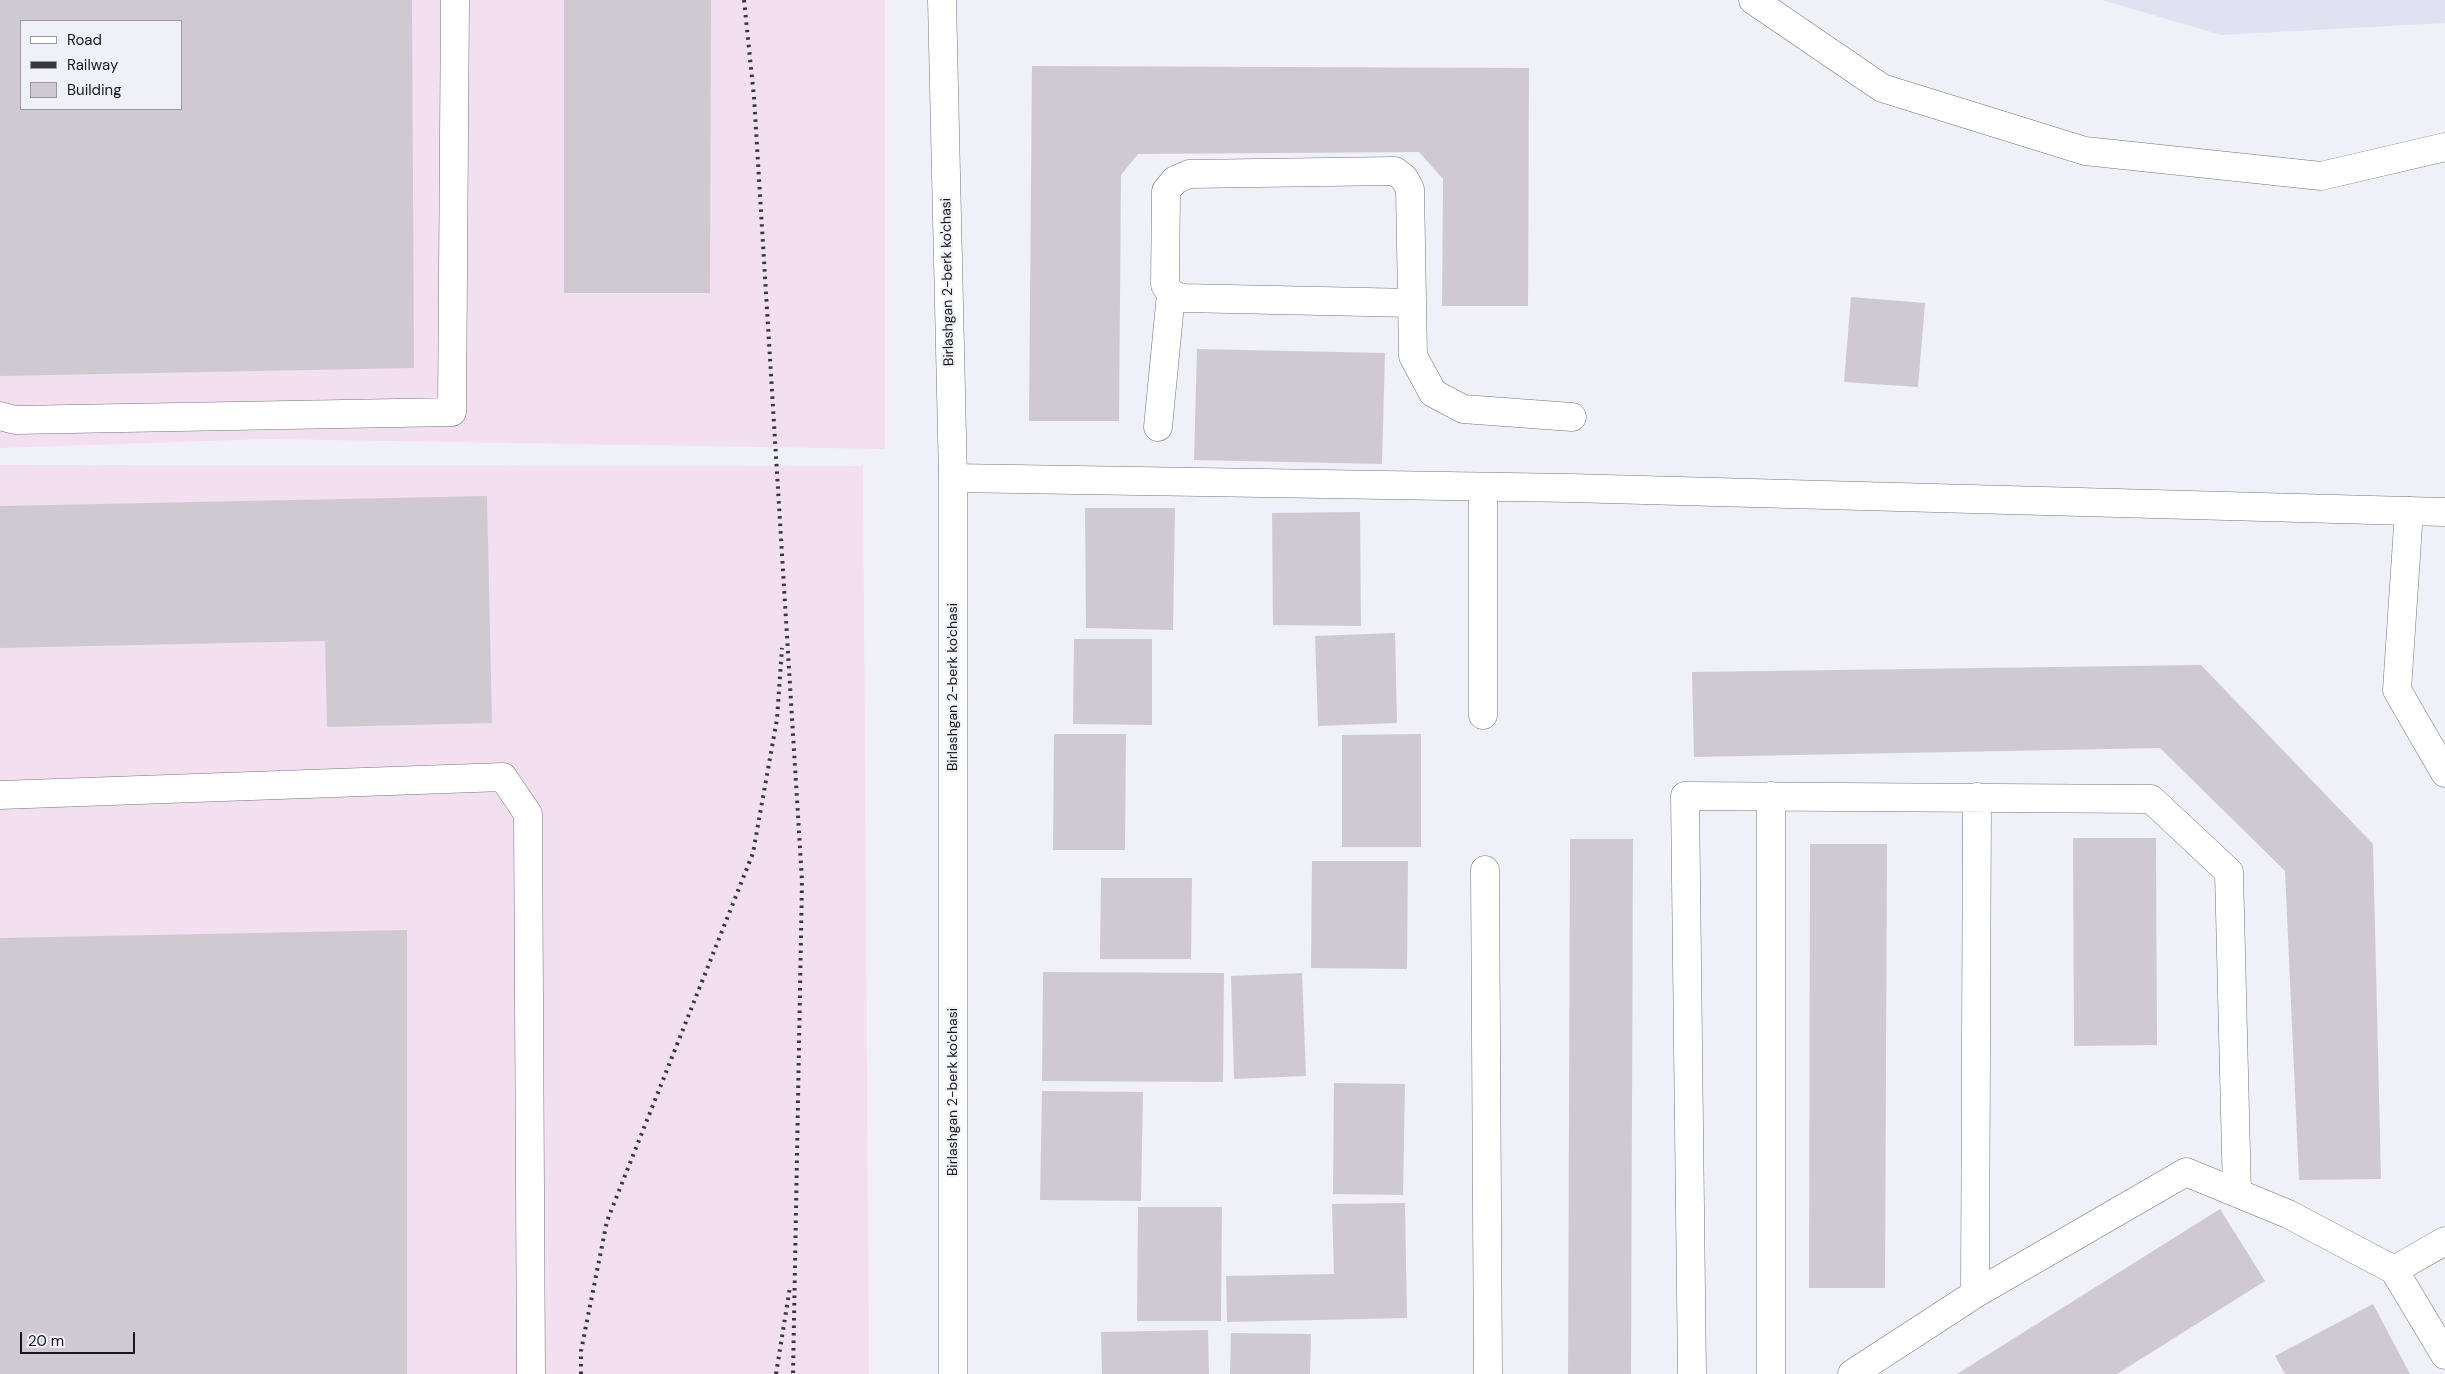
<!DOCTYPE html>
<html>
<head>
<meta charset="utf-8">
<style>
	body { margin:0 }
	#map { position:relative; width:2445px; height:1374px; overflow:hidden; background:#eff0f8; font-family:"DM Sans",sans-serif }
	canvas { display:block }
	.legend { position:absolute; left:20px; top:20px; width:162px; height:90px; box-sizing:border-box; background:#eff0f8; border:1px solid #99999f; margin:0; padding:6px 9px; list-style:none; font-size:15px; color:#17171a }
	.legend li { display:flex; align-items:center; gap:10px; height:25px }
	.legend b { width:25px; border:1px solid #99999f }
	.scale { position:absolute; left:20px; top:1332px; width:115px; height:22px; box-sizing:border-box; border:2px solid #17171a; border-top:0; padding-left:6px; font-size:15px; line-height:18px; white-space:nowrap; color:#17171a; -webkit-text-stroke:4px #eff0f8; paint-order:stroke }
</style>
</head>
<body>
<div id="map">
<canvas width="2445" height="1374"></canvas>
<ul class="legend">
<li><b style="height:6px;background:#fff"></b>Road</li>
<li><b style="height:6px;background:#38383c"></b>Railway</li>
<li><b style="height:14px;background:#cfcad1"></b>Building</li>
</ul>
<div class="scale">20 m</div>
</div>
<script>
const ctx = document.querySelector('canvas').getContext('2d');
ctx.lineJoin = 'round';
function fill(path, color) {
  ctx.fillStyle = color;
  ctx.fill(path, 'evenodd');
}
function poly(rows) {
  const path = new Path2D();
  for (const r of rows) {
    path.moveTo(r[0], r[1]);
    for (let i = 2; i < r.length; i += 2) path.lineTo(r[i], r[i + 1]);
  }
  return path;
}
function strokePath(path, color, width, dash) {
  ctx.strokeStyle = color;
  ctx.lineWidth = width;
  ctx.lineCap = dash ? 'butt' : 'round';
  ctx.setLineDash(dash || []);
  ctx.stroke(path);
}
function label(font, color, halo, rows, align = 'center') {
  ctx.font = font + ' "DM Sans",sans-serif';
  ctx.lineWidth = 4;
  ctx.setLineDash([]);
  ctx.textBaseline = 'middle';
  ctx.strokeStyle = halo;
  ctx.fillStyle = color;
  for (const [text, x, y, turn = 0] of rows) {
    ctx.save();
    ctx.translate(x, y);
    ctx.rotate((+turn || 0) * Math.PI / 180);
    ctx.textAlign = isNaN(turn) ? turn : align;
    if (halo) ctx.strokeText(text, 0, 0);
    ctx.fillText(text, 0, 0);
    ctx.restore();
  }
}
fill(poly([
	[0,0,885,0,885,449,266,439,0,448],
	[21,21,181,21,181,109,21,109],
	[0,465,863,466,869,1374,0,1374]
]), '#f2e0f1');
fill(poly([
	[2102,0,2445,0,2445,23,2221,35]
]), '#e0e2f2');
fill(poly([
	[0,0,412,0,414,368,0,376],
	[21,21,181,21,181,109,21,109],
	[564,0,711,0,710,293,564,293],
	[1032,66,1529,68,1528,306,1442,306,1443,179,1419,152,1138,154,1121,175,1119,421,1029,421],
	[1851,297,1925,303,1918,387,1844,382],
	[1197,349,1385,353,1382,464,1194,460],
	[487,496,492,723,327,727,325,641,0,648,0,506],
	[1085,508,1175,508,1173,630,1086,628],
	[1360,512,1361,626,1273,625,1272,513],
	[1395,633,1397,723,1318,726,1315,636],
	[1074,639,1152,639,1152,725,1073,724],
	[2201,665,2373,844,2381,1179,2299,1180,2285,871,2160,748,1694,757,1692,672],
	[1054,734,1126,734,1125,850,1053,850],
	[1421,734,1421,847,1342,847,1342,735],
	[2073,838,2156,838,2157,1045,2074,1046],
	[1570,839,1633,839,1631,1374,1568,1374],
	[1810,844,1887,844,1885,1288,1809,1288],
	[1312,861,1408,861,1407,969,1311,968],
	[1101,878,1192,878,1191,959,1100,959],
	[407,930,407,1374,0,1374,0,938],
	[1043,972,1224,973,1223,1082,1042,1081],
	[1302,973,1306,1076,1234,1079,1231,976],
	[1334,1083,1405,1084,1403,1195,1333,1194],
	[1042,1091,1143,1092,1141,1201,1040,1200],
	[1405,1203,1407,1318,1227,1322,1226,1276,1334,1274,1332,1204],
	[1138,1207,1222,1207,1221,1321,1137,1321],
	[2220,1209,2265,1281,2117,1374,1957,1374],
	[2373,1304,2410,1374,2285,1374,2275,1356],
	[1208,1330,1209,1374,1102,1374,1101,1332],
	[1231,1333,1311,1334,1310,1374,1230,1374]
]), '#cfcad1');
const minor = poly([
	[942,0,953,478,953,1374],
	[1753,0,1882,88,2085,151,2321,176,2445,147],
	[1412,303,1183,298,1171,294,1165,285,1166,191,1175,180,1189,174,1395,171,1404,178,1410,189,1413,356,1433,393,1463,409,1572,417],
	[0,416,15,420,452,412,455,0],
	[1158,427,1171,294],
	[953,478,1570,488,2445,512],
	[2409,511,2397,690,2445,773],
	[1483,715,1483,487],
	[0,795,503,777,528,814,531,1374],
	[1485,870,1488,1374],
	[2394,1270,2445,1241],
	[1975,1294,1977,797],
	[1692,1374,1685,796,2151,799,2229,872,2237,1193],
	[1771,1374,1771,796],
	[1852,1374,1975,1294,2186,1172,2288,1214,2394,1270,2445,1355]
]);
strokePath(minor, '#74747c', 29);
strokePath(minor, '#fff', 28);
strokePath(poly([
	[744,0,754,97,802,881,793,1374],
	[581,1374,581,1351,607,1221,753,853,777,719,782,648],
	[776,1374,790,1287]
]), '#38383c', 4, [2.5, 5]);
label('14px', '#17171a', '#eff0f8', [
	["Birlashgan 2-berk ko'chasi",948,282,-91],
	["Birlashgan 2-berk ko'chasi",953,687,-90],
	["Birlashgan 2-berk ko'chasi",953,1092,-90]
]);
</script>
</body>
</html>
